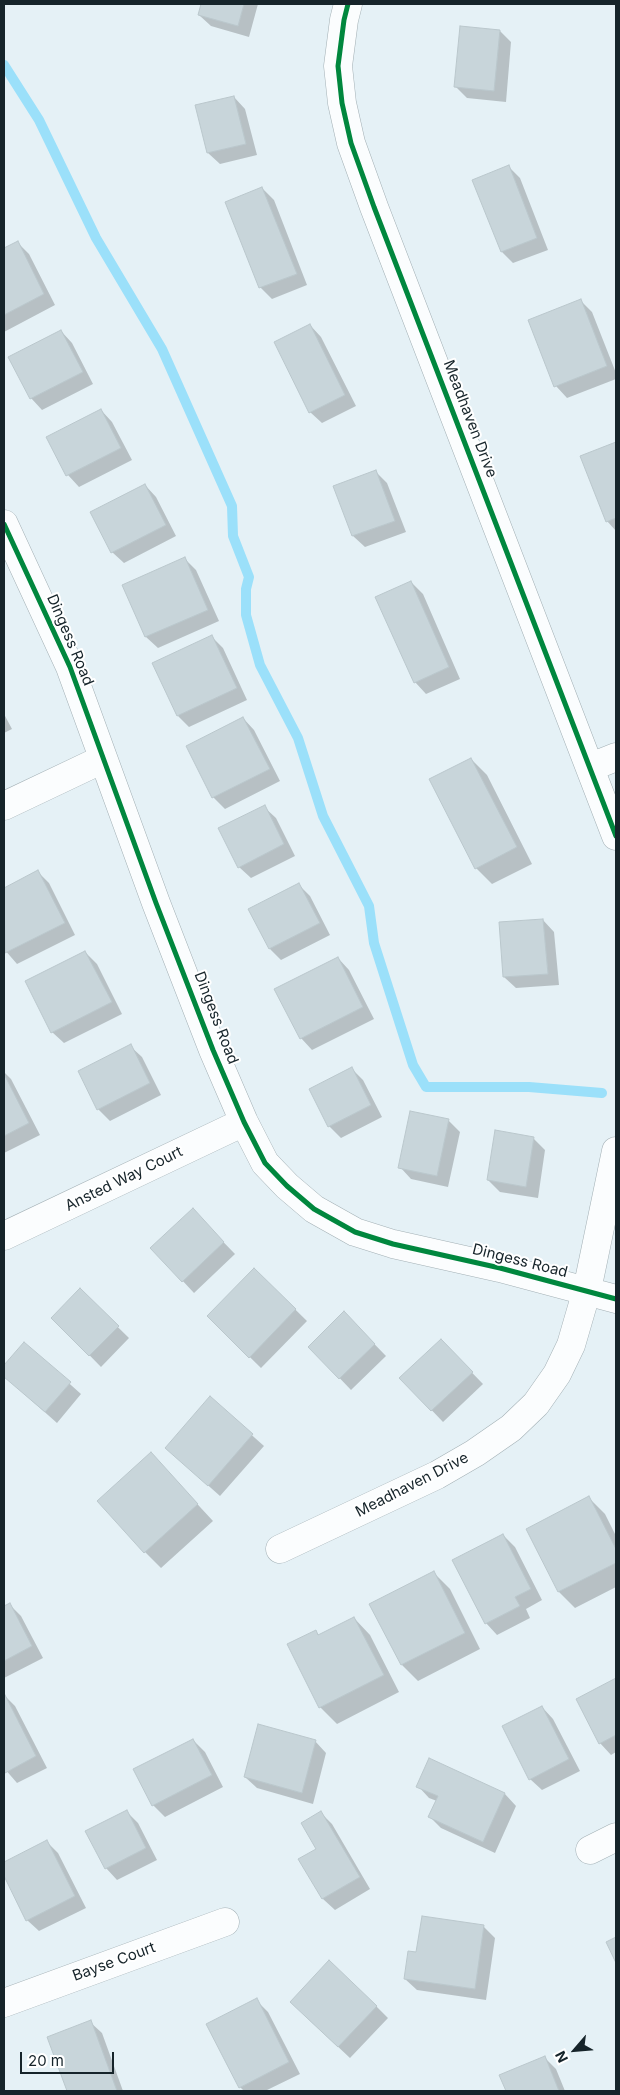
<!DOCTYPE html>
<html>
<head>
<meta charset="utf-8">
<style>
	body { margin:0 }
	#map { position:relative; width:620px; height:2095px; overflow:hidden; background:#e5f1f6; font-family:Inter,sans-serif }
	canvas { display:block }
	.frame { position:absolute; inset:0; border:5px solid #16242a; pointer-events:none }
	.north { position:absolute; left:550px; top:2025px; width:50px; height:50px; -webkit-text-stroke:4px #fff; paint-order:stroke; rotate:243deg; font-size:14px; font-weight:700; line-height:20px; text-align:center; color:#16242a }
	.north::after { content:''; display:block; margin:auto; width:18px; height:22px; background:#16242a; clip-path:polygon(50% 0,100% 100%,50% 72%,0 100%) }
	.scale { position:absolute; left:20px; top:2052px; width:94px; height:22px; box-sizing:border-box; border:2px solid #16242a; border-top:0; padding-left:6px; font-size:15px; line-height:18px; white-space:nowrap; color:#16242a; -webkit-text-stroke:4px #fff; paint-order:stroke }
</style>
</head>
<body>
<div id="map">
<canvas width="620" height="2095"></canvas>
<div class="frame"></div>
<div class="north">N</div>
<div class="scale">20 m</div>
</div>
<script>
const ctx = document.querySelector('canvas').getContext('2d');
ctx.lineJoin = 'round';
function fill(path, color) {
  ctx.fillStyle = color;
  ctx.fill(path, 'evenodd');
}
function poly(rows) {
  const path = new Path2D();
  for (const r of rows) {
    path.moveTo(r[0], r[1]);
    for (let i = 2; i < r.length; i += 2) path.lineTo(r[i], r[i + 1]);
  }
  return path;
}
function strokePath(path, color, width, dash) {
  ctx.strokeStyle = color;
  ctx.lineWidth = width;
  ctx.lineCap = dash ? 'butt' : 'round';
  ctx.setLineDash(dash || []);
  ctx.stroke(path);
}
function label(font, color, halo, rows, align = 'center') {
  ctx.font = font + ' Inter,sans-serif';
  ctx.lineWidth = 4;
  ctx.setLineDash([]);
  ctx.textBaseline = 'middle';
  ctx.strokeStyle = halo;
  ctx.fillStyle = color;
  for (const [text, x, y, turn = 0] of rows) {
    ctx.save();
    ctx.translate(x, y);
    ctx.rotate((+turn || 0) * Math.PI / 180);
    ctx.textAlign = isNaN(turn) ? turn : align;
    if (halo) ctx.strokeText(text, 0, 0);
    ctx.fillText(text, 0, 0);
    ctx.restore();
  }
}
fill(poly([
	[202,4,258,4,249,37,211,26,199,15],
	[500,31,511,42,506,102,467,98,455,86],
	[234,97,245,109,257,155,220,164,208,153],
	[509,167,520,178,548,250,513,263,502,252,474,180],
	[262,188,274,200,307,285,272,299,260,287],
	[17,242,29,254,55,305,4,332,4,249],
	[581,301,592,312,616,373,616,379,567,398,556,386],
	[310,325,321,337,356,406,322,423,310,412],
	[61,331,72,343,93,384,42,410,31,398],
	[101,410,112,422,132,460,79,487,68,475,48,437],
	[616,443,616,531,607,521,581,457],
	[376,472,387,483,406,532,365,547,353,536,335,487],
	[145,485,156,497,176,536,124,563,112,552],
	[185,559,196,570,219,621,158,648,146,637,124,585],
	[411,582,423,594,460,679,426,694,415,682],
	[212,637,223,648,247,700,189,727,178,716],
	[4,714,12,729,4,733],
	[243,718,254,730,280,781,225,809,214,798,187,746],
	[471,759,487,775,532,864,492,884,476,868],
	[264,807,276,818,295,856,251,878,239,867],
	[38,872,49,883,75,935,17,964,4,949,4,889],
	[299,885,310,896,330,935,281,960,270,949,250,910],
	[543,920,554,932,559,985,516,988,504,977],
	[85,952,97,964,122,1014,64,1043,52,1032],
	[338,958,349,970,374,1019,312,1050,301,1038],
	[130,1046,142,1057,161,1095,110,1121,98,1109],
	[352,1069,363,1080,382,1117,341,1138,329,1126],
	[4,1072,11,1079,40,1135,4,1153],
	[448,1120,460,1132,448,1187,411,1179,400,1167],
	[534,1139,545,1150,538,1198,500,1192,488,1180],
	[204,1222,235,1254,194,1293,152,1248],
	[254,1269,307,1321,261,1368,208,1316],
	[80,1290,129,1338,101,1367,53,1318],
	[355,1324,386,1356,351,1390,310,1347],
	[24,1343,81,1394,57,1423,4,1376,4,1367],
	[452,1352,483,1384,443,1422,401,1378],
	[210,1398,264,1446,220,1496,166,1448],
	[151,1454,213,1521,161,1568,145,1552],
	[589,1498,605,1514,616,1536,616,1587,575,1608,559,1592,528,1529],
	[503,1535,515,1547,542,1600,526,1609,530,1618,497,1635,486,1623],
	[433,1572,450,1589,480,1649,418,1681,402,1665],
	[10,1605,21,1616,43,1658,4,1678,4,1608],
	[354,1618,370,1635,399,1692,337,1724,320,1707,288,1645,315,1631,320,1636],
	[616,1680,616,1752,611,1755,600,1743,577,1700],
	[4,1695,15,1706,47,1768,17,1783,4,1768],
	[542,1707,553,1719,580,1771,542,1790,530,1779],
	[193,1740,205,1752,223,1787,165,1817,153,1805],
	[315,1741,326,1753,313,1804,257,1788,245,1777],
	[430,1760,505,1794,516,1806,495,1853,441,1828,430,1817,437,1801,429,1798,418,1786],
	[127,1812,138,1823,157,1860,117,1880,106,1868],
	[321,1813,332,1824,370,1889,335,1910,323,1899,300,1860,318,1849],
	[47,1842,58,1853,86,1908,39,1931,27,1920,4,1874,4,1864],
	[483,1926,495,1938,486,2000,417,1990,405,1979,417,1954],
	[256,2000,268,2012,300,2074,265,2091,244,2091,240,2087],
	[376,2006,388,2018,350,2058,303,2014],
	[90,2022,102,2033,123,2091,68,2091,48,2037],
	[545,2058,556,2069,565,2091,507,2091,501,2075]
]), '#0003');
strokePath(poly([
	[4,65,39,120,96,238,162,349,232,506,233,536,249,577,246,589,246,615,260,665,298,738,323,816,369,906,374,943,413,1065,426,1087,529,1087,602,1093]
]), '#9be0fa', 10);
const building = poly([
	[201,4,244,4,238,26,198,15,201,4],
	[460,26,500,30,494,91,454,87,460,26],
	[234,96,246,144,207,153,195,105,234,96],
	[509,165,537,238,501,252,472,180,509,165],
	[262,187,297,274,259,288,225,202,262,187],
	[18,241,44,294,4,315,4,248,18,241],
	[581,299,607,366,554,387,528,320,581,299],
	[310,324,345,395,309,413,274,342,310,324],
	[61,330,83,372,30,399,8,357,61,330],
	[101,409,121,448,66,476,46,437,101,409],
	[616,442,616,518,606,522,580,456,616,442],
	[376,470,395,521,352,536,333,486,376,470],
	[145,484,166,525,111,553,90,512,145,484],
	[185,557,208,610,145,637,122,585,185,557],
	[411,581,449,667,414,683,375,597,411,581],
	[212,635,237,688,177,716,152,663,212,635],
	[243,717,270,769,212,798,186,746,243,717],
	[471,758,517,847,475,869,429,779,471,758],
	[265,805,284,844,238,868,218,828,265,805],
	[38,870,65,923,5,953,4,888,38,870],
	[299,883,320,923,269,949,248,909,299,883],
	[543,919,548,974,503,977,499,922,543,919],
	[85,951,112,1002,51,1033,25,981,85,951],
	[338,957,363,1007,300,1039,274,989,338,957],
	[131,1044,150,1083,97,1110,78,1071,131,1044],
	[352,1067,371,1105,328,1127,309,1089,352,1067],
	[4,1074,29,1123,4,1136,4,1074],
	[410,1111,449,1119,437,1176,398,1168,410,1111],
	[495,1130,534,1137,526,1187,487,1180,495,1130],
	[193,1208,224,1242,182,1282,150,1248,193,1208],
	[254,1268,296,1309,249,1358,207,1316,254,1268],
	[80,1288,119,1326,89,1356,51,1318,80,1288],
	[344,1311,375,1344,339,1379,308,1347,344,1311],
	[441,1339,473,1372,431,1411,399,1378,441,1339],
	[24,1342,71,1382,45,1412,4,1377,4,1365,24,1342],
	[210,1396,253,1434,208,1486,165,1448,210,1396],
	[151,1452,198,1504,144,1553,97,1501,151,1452],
	[589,1496,616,1549,616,1563,558,1592,526,1529,589,1496],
	[503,1534,531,1589,515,1597,520,1606,485,1624,452,1560,503,1534],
	[434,1571,465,1633,401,1665,369,1604,434,1571],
	[10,1603,32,1646,4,1661,4,1606,10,1603],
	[354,1617,384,1675,319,1708,287,1644,316,1630,318,1635,354,1617],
	[616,1678,616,1735,599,1744,576,1699,616,1678],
	[4,1693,36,1756,5,1773,4,1771,4,1693],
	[542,1706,569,1759,529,1780,502,1726,542,1706],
	[258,1724,316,1740,302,1793,244,1777,258,1724],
	[193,1739,212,1775,152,1806,133,1769,193,1739],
	[429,1758,505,1793,483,1842,428,1817,438,1796,416,1787,429,1758],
	[127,1810,146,1848,105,1869,85,1831,127,1810],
	[321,1811,360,1877,322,1899,298,1859,316,1849,301,1823,321,1811],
	[47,1840,75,1896,26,1921,4,1876,4,1862,47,1840],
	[422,1916,484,1925,475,1989,404,1979,408,1951,416,1952,422,1916],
	[616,1937,616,1963,606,1942,616,1937],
	[329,1960,377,2006,338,2047,290,2002,329,1960],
	[257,1998,289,2062,239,2088,206,2024,257,1998],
	[91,2020,117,2091,67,2091,47,2037,91,2020],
	[545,2056,559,2091,506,2091,499,2075,545,2056]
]);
fill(building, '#c8d5da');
strokePath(building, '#bac7cc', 1);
const minor = poly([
	[348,4,344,20,338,66,342,103,351,143,374,207,616,836],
	[4,524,70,667,156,903,213,1050,244,1122,265,1163,287,1186,314,1209,355,1232,393,1244,500,1268,616,1299],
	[591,767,616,757],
	[4,806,103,759],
	[4,1236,244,1122],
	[280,1549,437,1475,475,1453,511,1428,536,1404,557,1374,571,1345,587,1290,616,1151],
	[590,1850,616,1837],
	[4,2003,225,1922]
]);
strokePath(minor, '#a3b0b5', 29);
strokePath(minor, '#fbfdfe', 28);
strokePath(poly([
	[348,4,344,20,338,66,342,103,351,143,374,207,616,836],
	[4,524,70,667,156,903,213,1050,244,1122,265,1163,287,1186,314,1209,355,1232,393,1244,500,1268,616,1299]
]), '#00873e', 5);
label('15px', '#16242a', '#fff', [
	["Meadhaven Drive",470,419,69],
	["Dingess Road",70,640,67],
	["Dingess Road",216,1018,69],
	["Ansted Way Court",124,1179,-26],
	["Dingess Road",520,1261,14],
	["Meadhaven Drive",412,1485,-27],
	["Bayse Court",114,1962,-20]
]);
</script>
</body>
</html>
